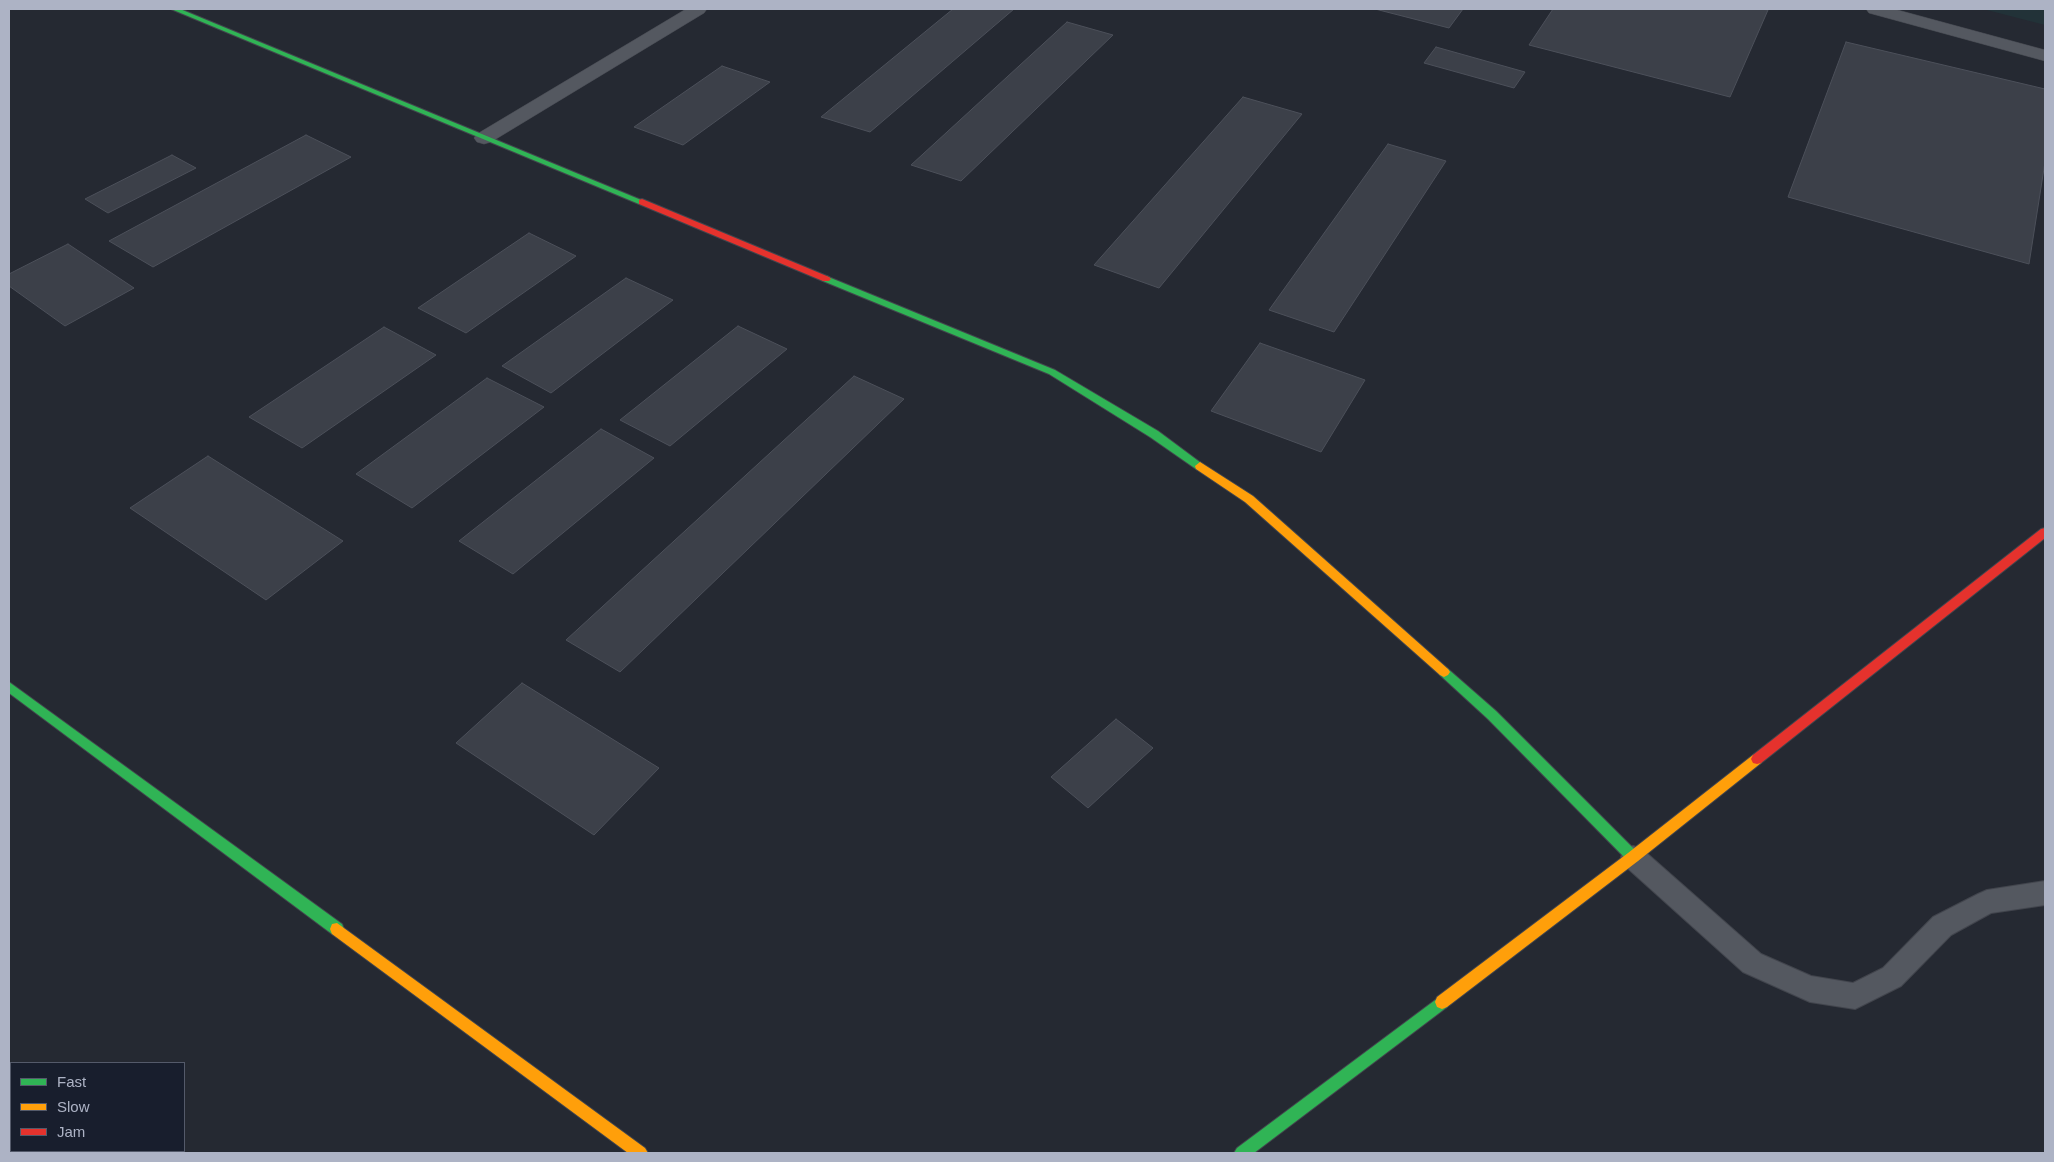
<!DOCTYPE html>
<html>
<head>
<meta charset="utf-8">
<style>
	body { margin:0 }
	#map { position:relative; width:2054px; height:1162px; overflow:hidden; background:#252932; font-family:Arial,sans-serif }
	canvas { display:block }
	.frame { position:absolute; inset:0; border:10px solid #adb3c5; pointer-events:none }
	.legend { position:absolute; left:10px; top:1062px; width:175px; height:90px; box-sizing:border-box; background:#181e2d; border:1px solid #545a6a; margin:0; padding:6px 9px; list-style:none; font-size:15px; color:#adb3c5 }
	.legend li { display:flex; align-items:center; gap:10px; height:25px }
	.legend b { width:25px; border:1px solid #545a6a }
</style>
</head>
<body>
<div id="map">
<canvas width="2054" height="1162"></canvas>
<div class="frame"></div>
<ul class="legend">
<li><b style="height:6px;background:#30b455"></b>Fast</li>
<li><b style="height:6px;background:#ff9f0a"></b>Slow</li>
<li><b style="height:6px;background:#e5322d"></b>Jam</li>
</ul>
</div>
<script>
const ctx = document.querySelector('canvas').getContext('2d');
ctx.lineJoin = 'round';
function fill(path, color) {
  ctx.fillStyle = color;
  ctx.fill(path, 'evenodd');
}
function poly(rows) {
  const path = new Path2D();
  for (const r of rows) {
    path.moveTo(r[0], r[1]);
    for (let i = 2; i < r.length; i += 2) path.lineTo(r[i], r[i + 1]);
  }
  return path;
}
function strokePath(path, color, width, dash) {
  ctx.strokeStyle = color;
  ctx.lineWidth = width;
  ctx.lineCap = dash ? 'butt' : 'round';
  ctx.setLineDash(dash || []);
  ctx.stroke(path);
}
fill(poly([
	[1983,9,2045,9,2045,25]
]), '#223238');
const building = poly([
	[953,9,1014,9,870,132,821,117,953,9],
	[1375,9,1463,9,1449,28,1375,9],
	[1553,9,1761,9,1768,10,1730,97,1529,45,1553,9],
	[1067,22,1113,35,961,181,911,165,1067,22],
	[1846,42,2045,89,2045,162,2029,264,1788,197,1846,42],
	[1436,47,1525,72,1514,88,1424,63,1436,47],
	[722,66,770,82,683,145,634,127,722,66],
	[1243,97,1302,114,1159,288,1094,265,1243,97],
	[306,135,351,157,153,267,109,241,306,135],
	[1388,144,1446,161,1334,332,1269,310,1388,144],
	[172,155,196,168,108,213,85,199,172,155],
	[529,233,576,256,466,333,418,308,529,233],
	[68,244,134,288,65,326,9,286,9,274,68,244],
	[626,278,673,300,551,393,502,366,626,278],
	[738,326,787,349,670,446,620,420,738,326],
	[384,327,436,355,302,448,249,417,384,327],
	[1260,343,1365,380,1321,452,1211,411,1260,343],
	[854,376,904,399,620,672,566,640,854,376],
	[487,378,544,407,412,508,356,474,487,378],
	[601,429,654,458,513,574,459,541,601,429],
	[208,456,343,541,266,600,130,508,208,456],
	[522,683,659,768,594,835,456,743,522,683],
	[1116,719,1153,748,1088,808,1051,777,1116,719]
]);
fill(building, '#3c4049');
strokePath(building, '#4c505a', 1);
const lane = poly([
	[1633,846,1642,849,1761,954,1811,976,1853,983,1883,968,1933,917,1978,894,1987,890,2045,881,2045,905,1991,913,1951,935,1901,986,1855,1009,1810,1002,1743,972,1624,865,1621,857,1624,849,1633,846]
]);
const street = poly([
	[686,9,707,9,704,13,491,142,484,144,477,142,474,138,477,134,686,9],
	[1866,9,1894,9,2045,50,2045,61,1869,13,1866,9]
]);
const fast = poly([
	[171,9,180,9,646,202,645,204,639,204,171,9],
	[826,276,1055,370,1158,431,1205,466,1200,470,1196,469,1150,437,1049,374,823,281,821,279,826,276],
	[1444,667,1448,669,1496,711,1638,853,1640,857,1638,861,1633,863,1628,861,1488,719,1440,675,1438,672,1440,669,1444,667],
	[9,682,342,924,344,929,342,934,337,935,332,934,9,693,9,682],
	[1442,995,1447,997,1449,1002,1447,1007,1254,1153,1234,1153,1237,1148,1442,995]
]);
const slow = poly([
	[1200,462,1253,496,1448,669,1450,672,1448,675,1444,677,1440,675,1245,502,1196,469,1195,466,1200,462],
	[1757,754,1761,755,1763,759,1761,763,1638,861,1447,1007,1442,1009,1437,1007,1435,1002,1437,997,1628,853,1753,755,1757,754],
	[337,923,645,1148,648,1153,628,1153,332,934,330,929,332,924,337,923]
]);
const jam = poly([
	[642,199,829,277,831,279,829,281,823,281,639,204,639,200,642,199],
	[2045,528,2045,538,1761,763,1757,764,1753,763,1751,759,1753,755,2041,529,2045,528]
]);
strokePath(lane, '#42454d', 2);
strokePath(street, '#42454d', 1);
strokePath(fast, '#42454d', 2);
strokePath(slow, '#42454d', 2);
strokePath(jam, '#42454d', 2);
fill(lane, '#545860');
fill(street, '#545860');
fill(fast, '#30b455');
fill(slow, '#ff9f0a');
fill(jam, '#e5322d');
</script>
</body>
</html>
